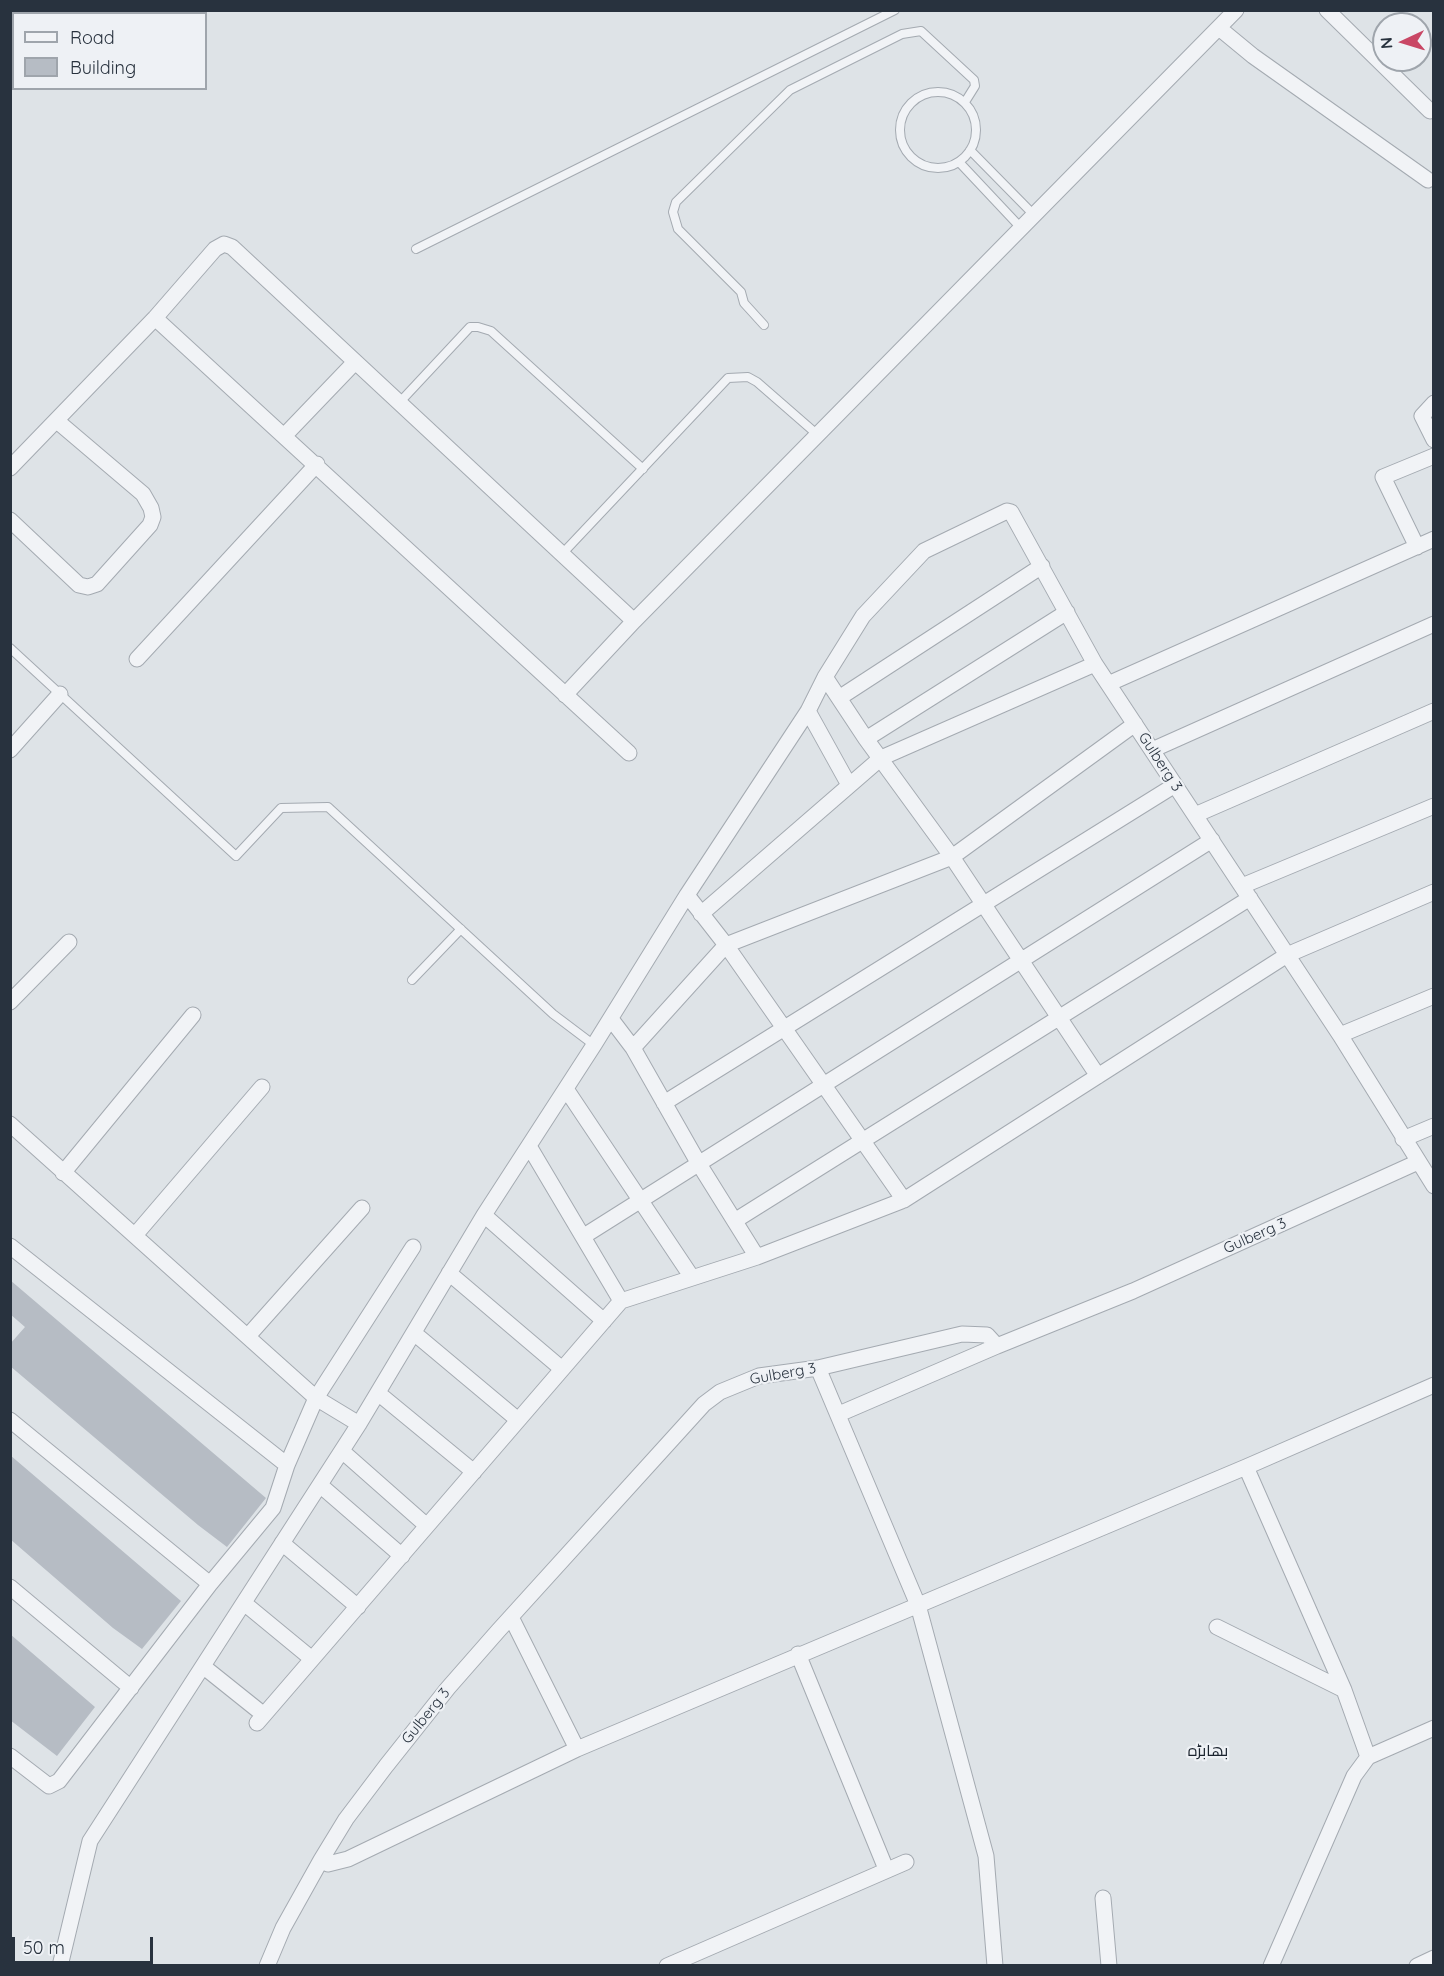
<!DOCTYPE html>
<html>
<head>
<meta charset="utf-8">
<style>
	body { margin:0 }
	#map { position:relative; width:1444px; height:1976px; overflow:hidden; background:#dee3e7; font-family:Quicksand,sans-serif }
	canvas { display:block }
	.frame { position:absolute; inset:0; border:12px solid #28323e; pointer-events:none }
	.legend { position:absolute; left:12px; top:12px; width:195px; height:78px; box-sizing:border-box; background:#eef1f5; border:2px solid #9fa5ac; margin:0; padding:8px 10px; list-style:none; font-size:18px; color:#28323e }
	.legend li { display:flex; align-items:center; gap:12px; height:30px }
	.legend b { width:30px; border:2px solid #9fa5ac }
	.north { position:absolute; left:1372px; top:12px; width:60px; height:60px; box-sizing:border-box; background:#eef1f5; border:2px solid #9fa5ac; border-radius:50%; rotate:266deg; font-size:16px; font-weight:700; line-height:24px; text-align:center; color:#28323e }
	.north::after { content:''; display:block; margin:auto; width:21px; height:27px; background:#c94765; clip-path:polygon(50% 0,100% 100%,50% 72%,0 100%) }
	.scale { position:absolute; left:12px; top:1937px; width:141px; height:27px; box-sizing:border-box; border:3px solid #28323e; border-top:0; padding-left:8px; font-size:18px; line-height:21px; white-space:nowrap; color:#28323e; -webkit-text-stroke:4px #eef1f5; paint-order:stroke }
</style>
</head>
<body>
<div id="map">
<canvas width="1444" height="1976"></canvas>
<div class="frame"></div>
<ul class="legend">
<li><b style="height:8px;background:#f1f3f6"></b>Road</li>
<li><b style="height:16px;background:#b6bcc4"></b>Building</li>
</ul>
<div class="north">N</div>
<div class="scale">50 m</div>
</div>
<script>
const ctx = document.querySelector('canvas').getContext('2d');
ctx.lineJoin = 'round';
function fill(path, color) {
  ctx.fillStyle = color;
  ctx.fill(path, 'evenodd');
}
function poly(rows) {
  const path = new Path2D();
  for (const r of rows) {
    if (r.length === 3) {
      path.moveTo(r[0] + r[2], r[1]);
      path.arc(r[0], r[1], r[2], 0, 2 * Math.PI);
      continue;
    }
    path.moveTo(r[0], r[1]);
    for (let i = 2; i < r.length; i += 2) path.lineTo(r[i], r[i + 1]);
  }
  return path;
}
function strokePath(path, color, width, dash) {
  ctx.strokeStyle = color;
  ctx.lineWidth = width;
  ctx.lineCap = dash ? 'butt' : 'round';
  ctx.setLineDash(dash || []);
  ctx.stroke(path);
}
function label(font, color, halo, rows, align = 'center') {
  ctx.font = font + ' Quicksand,Cairo,sans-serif';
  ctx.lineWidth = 4.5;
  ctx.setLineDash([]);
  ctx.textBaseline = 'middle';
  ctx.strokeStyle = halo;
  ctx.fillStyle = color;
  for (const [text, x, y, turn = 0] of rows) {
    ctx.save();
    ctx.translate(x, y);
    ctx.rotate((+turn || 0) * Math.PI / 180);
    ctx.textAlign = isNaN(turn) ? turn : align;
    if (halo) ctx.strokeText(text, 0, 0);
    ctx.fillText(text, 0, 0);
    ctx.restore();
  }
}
fill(poly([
	[10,1280,266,1498,227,1547,198,1525,10,1366,10,1344,25,1327,10,1314],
	[10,1455,181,1601,142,1649,113,1628,10,1539],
	[10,1634,95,1707,57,1756,10,1720]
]), '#b6bcc4');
const lane = poly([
	[938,130,38],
	[970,150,1034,215],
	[959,162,1022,229],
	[416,249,895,10],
	[764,325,744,303,741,292,678,229,673,212,676,202,790,90,902,34,921,31,974,80,975,86,965,102],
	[399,403,470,327,478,327,491,331,643,469],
	[562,554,728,378,748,377,757,382,819,436],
	[10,648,236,856,281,808,328,807,553,1014,594,1045],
	[412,980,461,929]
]);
const street = poly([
	[1327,10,1430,111],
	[1219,28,1253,56,1428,180],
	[155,318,629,753],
	[1434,403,1422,416,1434,440],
	[285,435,355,362],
	[10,468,155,318,215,249,224,244,232,247,634,621],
	[10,520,79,585,88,587,97,584,150,525,153,517,151,508,143,494,57,421],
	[1417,547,1383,477,1434,456],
	[137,659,317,464],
	[825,677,866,739,952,857,1098,1076],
	[1108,684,1434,539],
	[565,695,634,621,1236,10],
	[839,698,1042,566],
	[808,711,849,785],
	[866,739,1067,612],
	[10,750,60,694],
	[1152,750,1434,624],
	[1195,815,1434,711],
	[1242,886,1434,806],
	[687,895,726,945,904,1200],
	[701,914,881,758,1095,664],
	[10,1002,69,942],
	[611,1019,633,1048,699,1164,757,1257],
	[1340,1035,1434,996],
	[633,1048,726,945,952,857,1135,724],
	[566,1089,691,1276],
	[664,1103,1175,785],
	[10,1124,316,1398,359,1424],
	[1403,1139,1434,1126],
	[529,1146,621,1301],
	[63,1173,193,1015],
	[484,1215,604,1321],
	[736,1220,1250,898],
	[136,1234,262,1087],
	[584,1236,1212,840],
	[10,1246,287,1465],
	[449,1273,562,1369],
	[414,1333,518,1420],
	[248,1336,362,1208],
	[818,1368,918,1605,986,1856,995,1966],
	[378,1393,474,1472],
	[839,1414,997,1346],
	[10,1420,210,1584],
	[342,1451,427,1526],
	[1246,1467,1344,1690,1368,1757],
	[320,1485,402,1556],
	[282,1543,358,1607],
	[10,1587,131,1688],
	[244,1603,312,1659],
	[511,1617,577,1749],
	[1217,1627,1344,1690],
	[798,1654,886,1869],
	[204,1667,264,1715],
	[257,1723,621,1301,757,1257,904,1200,1287,955,1434,892],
	[10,1756,49,1786,59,1781,210,1584,273,1508,287,1465,316,1398,413,1247],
	[321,1860,328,1864,348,1859,577,1749,1246,1467,1434,1385],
	[1103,1898,1109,1966],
	[60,1966,90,1841,359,1424,484,1215,594,1045,687,895,808,711,825,677,863,616,924,551,1007,511,1011,512,1095,664,1340,1035,1434,1186],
	[267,1966,283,1928,321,1860,346,1819,386,1766,448,1688,498,1631,704,1404,720,1392,759,1376,818,1368,962,1334,987,1335,997,1346,1133,1291,1418,1162],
	[667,1966,906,1862],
	[1271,1966,1354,1776,1368,1757,1434,1728],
	[1417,1966,1434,1958]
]);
strokePath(lane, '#a4aab1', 10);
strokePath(street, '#a4aab1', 17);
strokePath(poly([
	[37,14,43,10],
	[10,27,14,26]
]), '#bdc1c6', 3, [4.5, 4.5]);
strokePath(lane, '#f1f3f6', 8);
strokePath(street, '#f1f3f6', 15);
label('15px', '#28323e', '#eef1f5', [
	["Gulberg 3",1160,762,57],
	["Gulberg 3",1255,1236,-24],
	["Gulberg 3",783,1374,-10],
	["Gulberg 3",426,1716,-51]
]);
label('16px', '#1a232e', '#eef1f5', [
	["بھابڑہ",1208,1751]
]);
</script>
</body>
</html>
